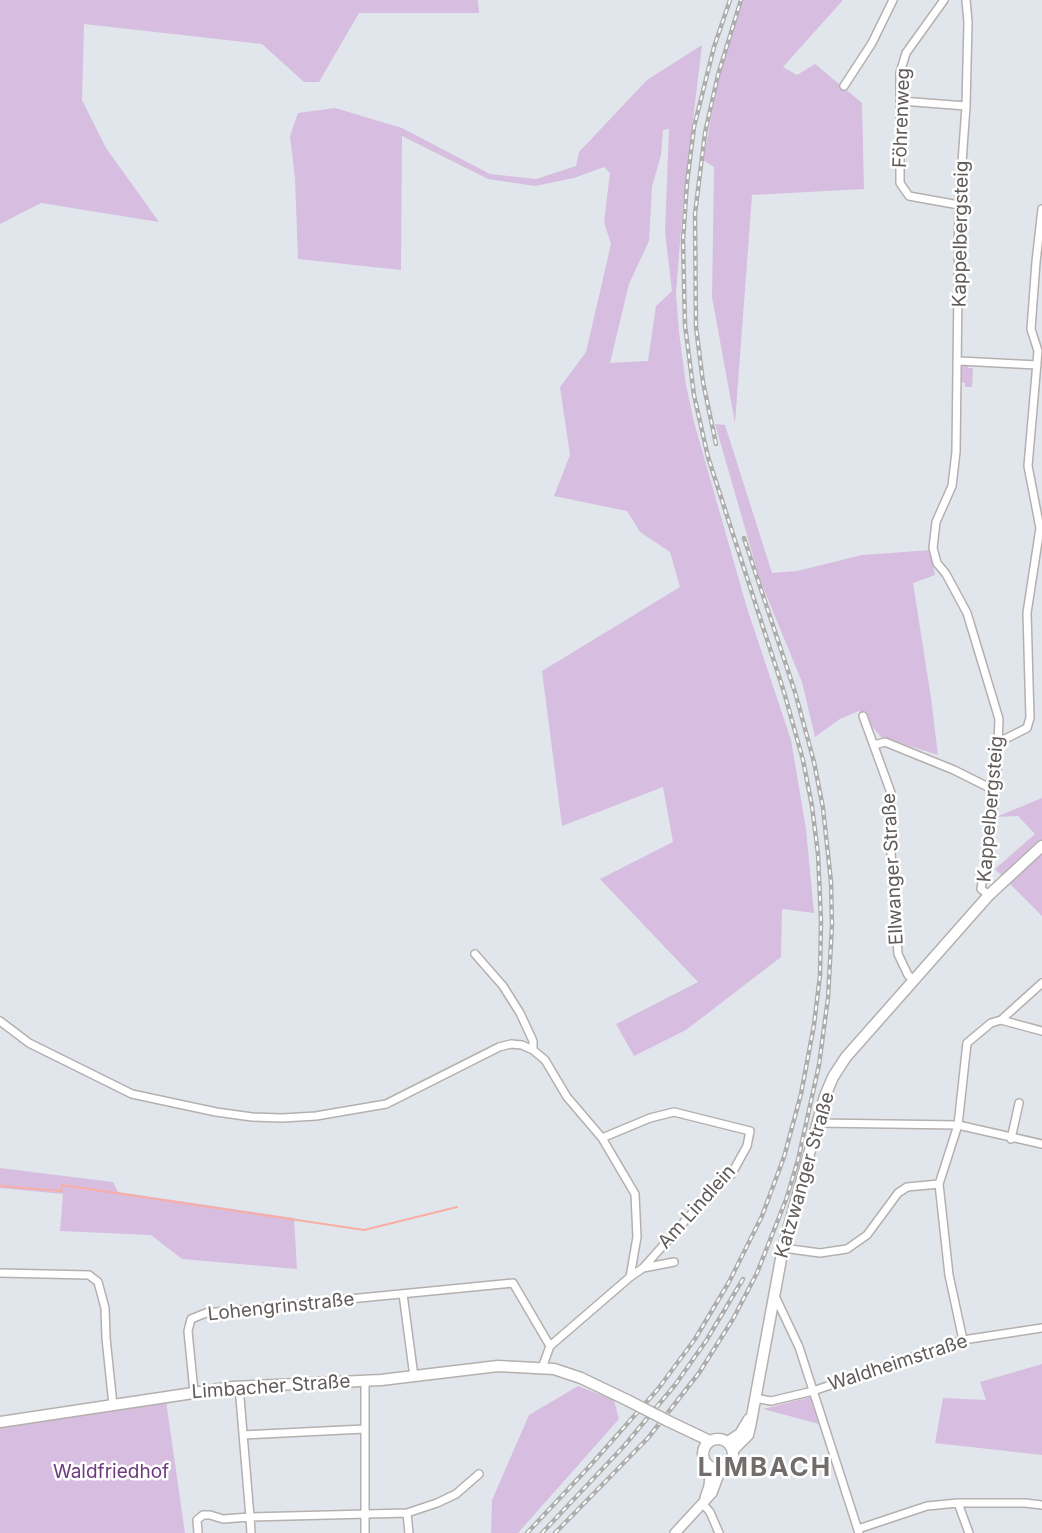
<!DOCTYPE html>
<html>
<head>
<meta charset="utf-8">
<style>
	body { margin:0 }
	canvas { display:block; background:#e0e6eb }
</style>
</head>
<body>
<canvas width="1042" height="1533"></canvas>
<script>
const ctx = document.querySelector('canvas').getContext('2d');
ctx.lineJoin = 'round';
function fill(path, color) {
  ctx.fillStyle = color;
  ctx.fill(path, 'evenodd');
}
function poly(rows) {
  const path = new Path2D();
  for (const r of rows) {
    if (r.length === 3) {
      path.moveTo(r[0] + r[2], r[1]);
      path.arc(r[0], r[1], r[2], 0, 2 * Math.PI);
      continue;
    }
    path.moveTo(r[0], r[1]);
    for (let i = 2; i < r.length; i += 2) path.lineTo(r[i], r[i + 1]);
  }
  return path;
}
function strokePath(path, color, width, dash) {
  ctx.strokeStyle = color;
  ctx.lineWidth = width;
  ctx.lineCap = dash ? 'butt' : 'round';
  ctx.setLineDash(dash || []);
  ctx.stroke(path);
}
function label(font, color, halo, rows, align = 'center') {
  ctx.font = font + ' Inter,sans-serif';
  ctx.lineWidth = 5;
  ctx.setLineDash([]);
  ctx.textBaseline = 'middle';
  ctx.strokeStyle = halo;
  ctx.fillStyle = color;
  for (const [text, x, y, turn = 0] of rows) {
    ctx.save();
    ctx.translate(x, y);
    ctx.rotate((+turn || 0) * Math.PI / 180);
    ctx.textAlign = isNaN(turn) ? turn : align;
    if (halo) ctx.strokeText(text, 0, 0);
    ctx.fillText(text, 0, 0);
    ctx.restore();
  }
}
fill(poly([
	[0,0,478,0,479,13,359,13,319,82,304,82,262,44,84,24,82,100,106,148,159,222,41,203,0,224],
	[743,0,843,0,783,67,797,75,815,64,862,103,864,189,752,195,735,423,712,297,714,167,703,160,719,77],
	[702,45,683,203,676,294,679,332,686,385,694,422,747,608,791,740,806,829,814,913,782,909,781,957,686,1030,634,1056,616,1024,698,982,600,879,673,842,663,787,562,826,542,671,680,587,670,552,640,532,627,511,554,496,570,455,560,387,586,352,611,244,604,222,610,173,604,167,574,178,535,186,488,179,402,136,401,270,298,259,295,178,290,136,298,113,335,108,402,128,490,174,536,179,576,166,579,152,647,80],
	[669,129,665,232,672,291,656,306,648,361,610,363,629,284,649,241,652,187,661,155,663,130],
	[968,363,968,368,973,368,972,387,965,387,965,383,960,382,961,365],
	[715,424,725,425,772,573,797,571,862,555,931,550,935,575,913,583,931,698,938,755,881,737,859,711,840,719,815,737,802,682,760,580],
	[1042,798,1042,916,995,869,1035,834,1018,816,996,817],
	[0,1168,113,1182,118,1192,294,1218,297,1269,182,1259,151,1235,60,1231,63,1194,0,1188],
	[1042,1364,1042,1455,935,1443,943,1398,986,1400,980,1382],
	[578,1386,614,1400,619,1419,518,1533,491,1533,492,1500,529,1415],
	[810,1397,819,1424,763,1409],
	[166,1401,185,1533,0,1533,0,1426]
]), '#d7bee1');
strokePath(poly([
	[0,1186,61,1191,62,1185,364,1230,457,1207]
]), '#f8aea3', 2);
const minor = poly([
	[944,0,906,53,900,73,900,183,909,196,959,205],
	[966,0,968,22,966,106,959,205,956,452,952,486,936,522,933,548,937,563,946,574,967,613,999,719,996,791,981,889,989,895],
	[844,86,872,43,893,0],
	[901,101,966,106],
	[959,361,1037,365],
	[863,716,891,793,891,853,898,954,908,975,914,980],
	[999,742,1027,728,1030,718,1027,613,1040,528,1028,466,1038,351,1031,329,1036,262,1042,209],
	[874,745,885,742,954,770,996,791],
	[475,954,503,986,520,1013,533,1041,533,1050],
	[1001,1020,1042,1031],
	[0,1021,29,1043,132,1094,216,1112,252,1117,282,1118,316,1116,386,1104,499,1047,511,1044,522,1045,533,1050,545,1060,567,1097,602,1138,635,1194,637,1237,630,1277],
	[818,1123,958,1125,1042,1144],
	[602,1138,650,1118,674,1112,750,1131,747,1146,731,1175,717,1185,643,1268],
	[1011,1139,1019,1103],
	[783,1248,820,1253,847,1249,867,1235,898,1193,907,1187,939,1184],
	[0,1273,89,1275,98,1282,105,1308,106,1338,113,1405],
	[403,1294,414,1377],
	[774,1294,799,1347,859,1533],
	[963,1340,949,1275,939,1184,958,1125,967,1043,991,1023,1001,1020,1042,983],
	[542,1368,550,1346,630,1277,643,1268,674,1262],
	[239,1386,250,1517,407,1513,437,1503,456,1494,479,1474],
	[194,1392,188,1331,191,1319,206,1313,513,1283,550,1346],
	[755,1398,771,1401,813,1391,963,1340,1042,1328],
	[243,1435,364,1429],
	[702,1503,710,1512,719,1533],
	[958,1503,969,1533],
	[407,1513,409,1533],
	[858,1529,927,1506,958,1503,1025,1503,1042,1505],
	[198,1533,197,1520,203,1515,210,1515,223,1519,250,1517,251,1533],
	[365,1533,365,1381]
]);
const tertiary = poly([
	[705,1498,709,1486,711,1467],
	[675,1533,712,1493,721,1469]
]);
const secondary = poly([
	[668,1421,710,1441],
	[0,1422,233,1387,381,1380,498,1366,554,1369,581,1378,627,1400],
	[718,1454,15],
	[728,1442,740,1434,749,1419],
	[733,1450,748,1435,750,1427,783,1248,825,1096,833,1077,846,1057,989,895,1042,846]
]);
strokePath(minor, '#b5b0ae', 10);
strokePath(tertiary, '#b5b0ae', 12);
strokePath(secondary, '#b5b0ad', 13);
strokePath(minor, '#fff', 7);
strokePath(tertiary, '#fff', 9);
strokePath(secondary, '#fff', 10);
const rail = poly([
	[716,444,703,382,696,327,695,214,705,133,718,75,741,0],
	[527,1533,588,1468,658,1389,695,1339,729,1282,762,1216,784,1157,801,1094,814,1025,820,975,821,921,818,854,812,806,803,760,784,692,708,457,694,395,685,325,683,240,687,183,694,127,714,47,730,0],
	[542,1533,624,1446,675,1385,706,1341,743,1279],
	[555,1533,648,1438,699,1373,733,1319,757,1273,787,1197,798,1160,819,1065,828,998,832,925,831,882,823,808,814,762,795,692,744,538]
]);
strokePath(rail, '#aeadad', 4.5);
strokePath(rail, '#fff', 2, [5]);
const secondaryBridge = poly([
	[627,1400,668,1421]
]);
strokePath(secondaryBridge, '#b5b0ad', 13, []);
strokePath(secondaryBridge, '#fff', 10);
label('19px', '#605b59', '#fff', [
	["Föhrenweg",902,118,-88],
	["Kappelbergsteig",961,234,-89],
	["Kappelbergsteig",991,809,-85],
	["Ellwanger Straße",893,869,-93],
	["Katzwanger Straße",805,1175,-74],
	["Am Lindlein",697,1207,-48],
	["Lohengrinstraße",281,1307,-6],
	["Waldheimstraße",898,1363,-18],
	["Limbacher Straße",271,1387,-4]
]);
label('19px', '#6d3a7f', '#fff', [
	["Waldfriedhof",111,1472]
]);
ctx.letterSpacing = '2px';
label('bold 26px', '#726c6a', '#fff', [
	["LIMBACH",765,1468]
]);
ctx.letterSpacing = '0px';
</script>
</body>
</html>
